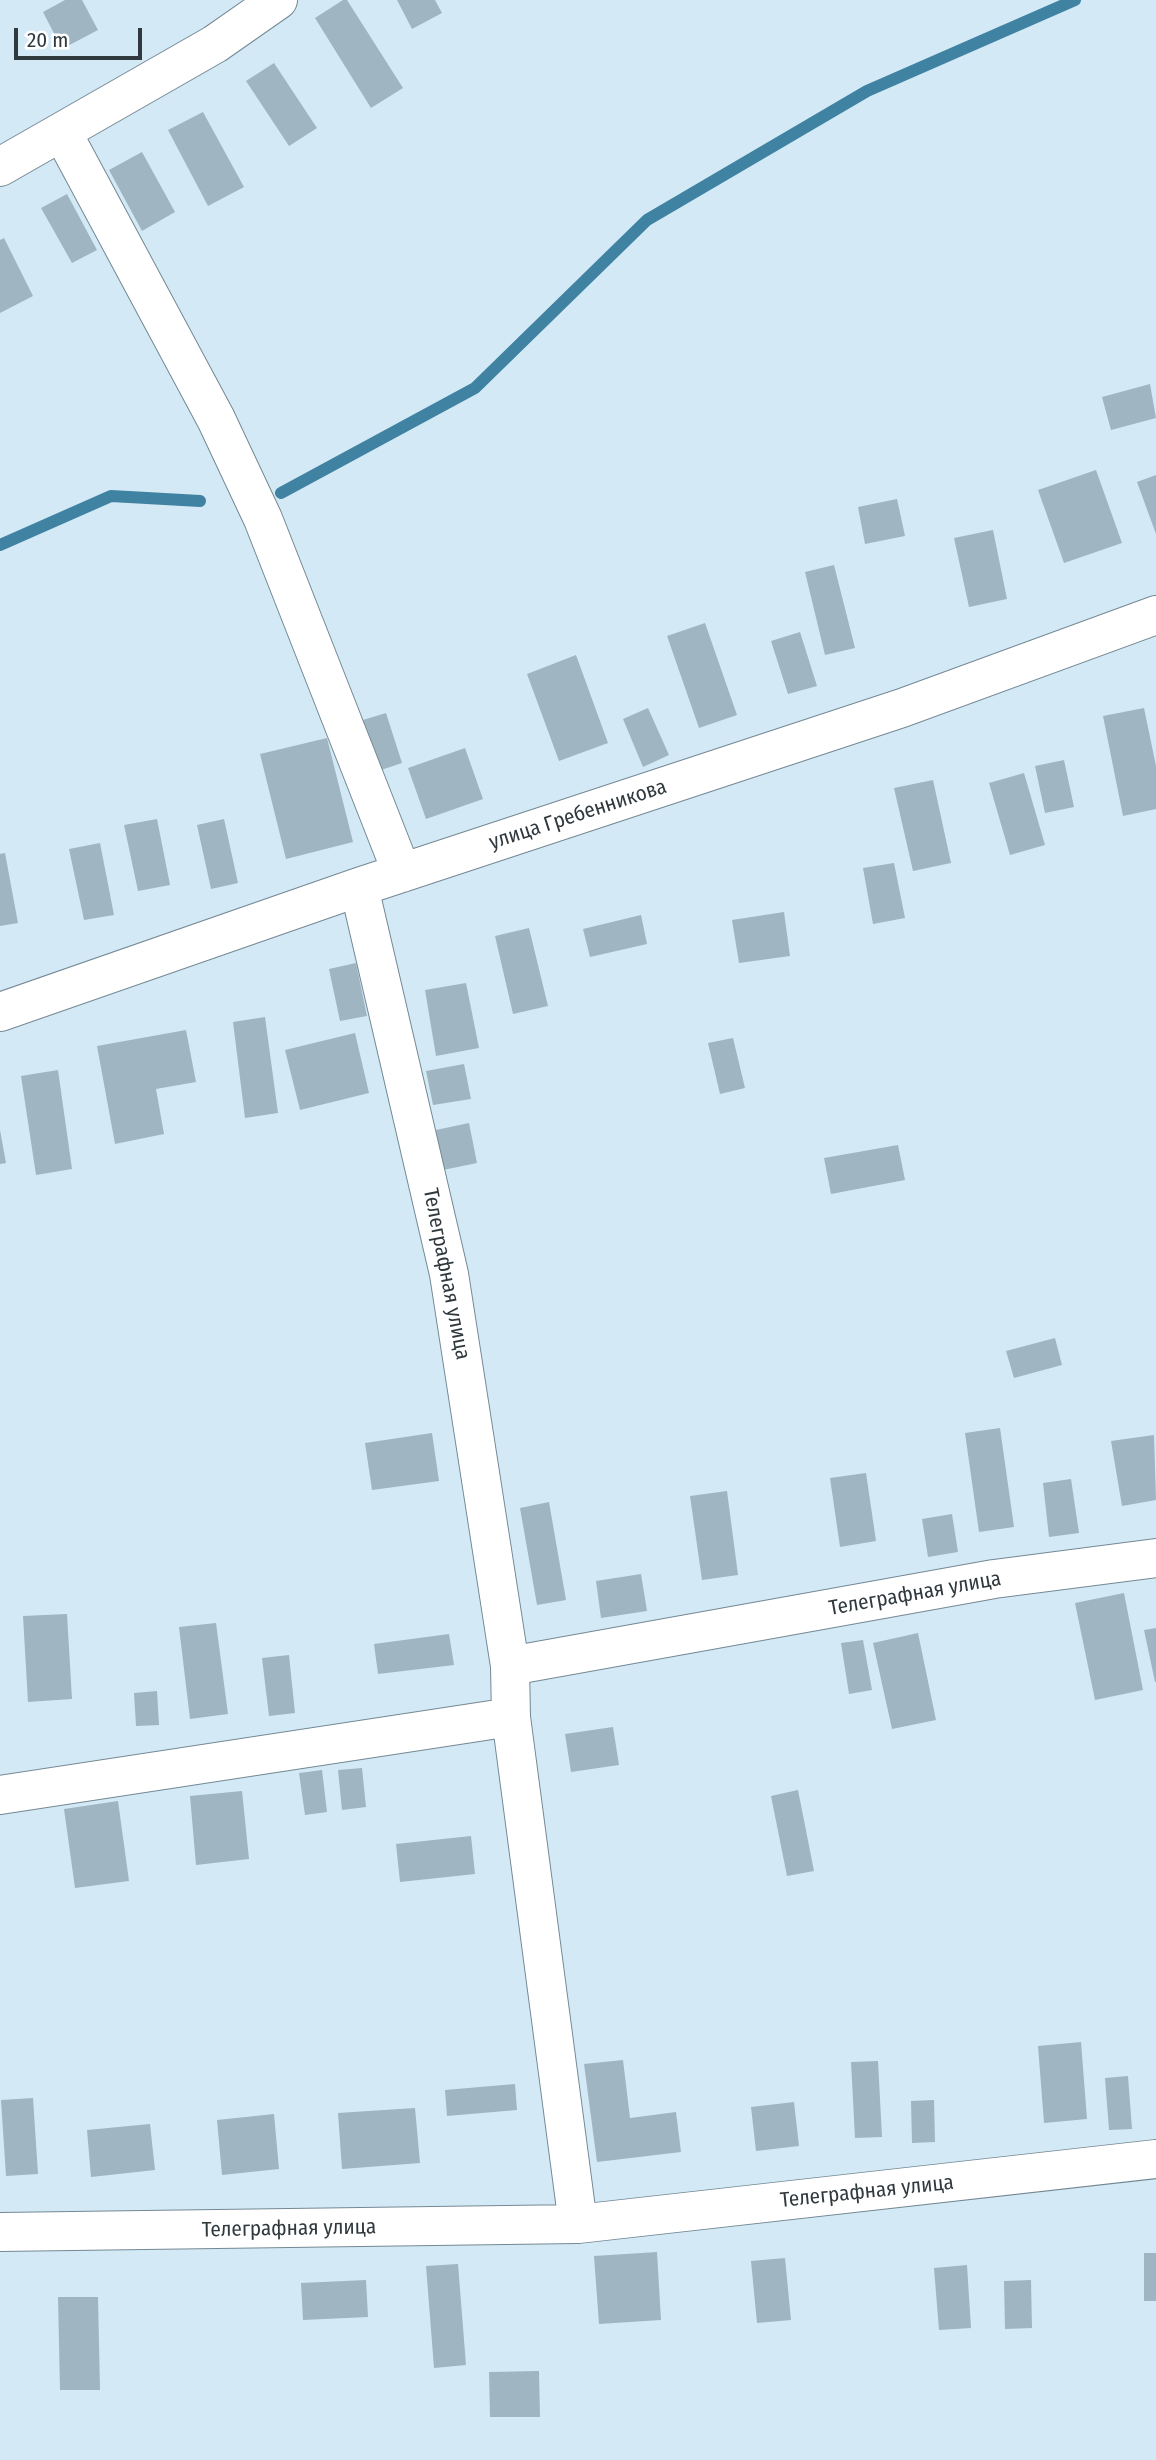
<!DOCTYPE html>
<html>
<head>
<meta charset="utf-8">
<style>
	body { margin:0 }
	#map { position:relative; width:1156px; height:2460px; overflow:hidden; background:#d3eaf6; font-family:"Fira Sans Condensed",sans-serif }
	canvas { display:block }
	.scale { position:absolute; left:14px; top:28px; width:128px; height:32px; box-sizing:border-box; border:4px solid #30393e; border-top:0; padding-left:9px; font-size:21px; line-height:24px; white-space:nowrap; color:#30393e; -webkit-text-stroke:5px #fff; paint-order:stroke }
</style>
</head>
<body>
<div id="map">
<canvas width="1156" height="2460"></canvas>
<div class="scale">20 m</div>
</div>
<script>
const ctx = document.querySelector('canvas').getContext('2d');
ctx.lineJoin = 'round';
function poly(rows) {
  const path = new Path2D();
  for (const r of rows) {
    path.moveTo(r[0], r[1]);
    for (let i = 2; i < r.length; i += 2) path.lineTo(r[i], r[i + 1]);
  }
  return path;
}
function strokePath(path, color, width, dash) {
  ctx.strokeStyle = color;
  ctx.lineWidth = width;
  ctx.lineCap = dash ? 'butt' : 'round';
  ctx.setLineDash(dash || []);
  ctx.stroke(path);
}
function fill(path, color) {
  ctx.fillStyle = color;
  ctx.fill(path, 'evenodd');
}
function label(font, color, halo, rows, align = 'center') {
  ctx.font = font + ' "Fira Sans Condensed",sans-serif';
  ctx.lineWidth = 5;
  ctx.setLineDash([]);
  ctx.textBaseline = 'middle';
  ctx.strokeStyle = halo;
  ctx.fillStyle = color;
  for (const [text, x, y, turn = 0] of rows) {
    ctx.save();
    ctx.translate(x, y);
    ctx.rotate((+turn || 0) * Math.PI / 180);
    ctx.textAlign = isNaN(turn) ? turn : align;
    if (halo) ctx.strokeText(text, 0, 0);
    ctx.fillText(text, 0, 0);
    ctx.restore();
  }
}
strokePath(poly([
	[281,493,475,388,647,220,867,91,1075,0],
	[0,545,111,496,200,501]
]), '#4082a1', 12);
fill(poly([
	[65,0,82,0,98,30,62,49,43,12],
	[343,0,347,0,403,88,371,108,315,18],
	[397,0,435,0,442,13,412,29],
	[274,63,317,128,289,146,246,81],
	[203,112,244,187,208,206,168,130],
	[142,152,175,212,142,231,109,170],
	[67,194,97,250,72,263,41,208],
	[4,238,33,296,0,313,0,240],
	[1150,384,1156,418,1111,430,1102,397],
	[1096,470,1122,543,1064,563,1038,490],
	[1156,475,1156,534,1137,482],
	[897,499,905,536,865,544,858,507],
	[993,530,1007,599,969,607,954,538],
	[834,565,855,648,825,655,805,572],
	[705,623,737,715,699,728,667,636],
	[800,632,817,686,788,694,771,641],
	[576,655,608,743,559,761,527,674],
	[648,708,669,755,643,767,623,719],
	[1144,708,1156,766,1156,809,1123,816,1103,716],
	[386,713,402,763,378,771,363,720],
	[327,738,353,842,286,859,260,754],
	[465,748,483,799,426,819,408,768],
	[1064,760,1074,807,1045,813,1035,766],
	[1024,773,1045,845,1010,855,989,783],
	[933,780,951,863,913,871,894,788],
	[157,819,170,885,138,891,124,825],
	[224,819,238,883,211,889,197,825],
	[100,843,114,915,84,920,69,849],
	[5,853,18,923,0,926,0,854],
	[894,863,905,918,873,924,863,868],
	[784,912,790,956,739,963,732,920],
	[641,915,647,944,590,957,583,929],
	[529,928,548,1006,513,1014,495,936],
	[356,963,367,1016,340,1021,329,969],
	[466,983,479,1048,436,1056,425,990],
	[265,1017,278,1113,245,1118,233,1022],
	[186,1030,196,1082,156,1089,164,1134,115,1144,97,1046],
	[355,1033,369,1093,300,1110,285,1050],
	[733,1038,745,1088,720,1094,708,1043],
	[464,1064,471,1099,433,1105,426,1071],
	[58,1070,72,1169,36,1175,21,1076],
	[469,1123,477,1163,443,1170,436,1130],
	[0,1130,6,1163,0,1164],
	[898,1145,905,1180,831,1194,824,1158],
	[1055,1338,1062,1365,1014,1378,1006,1351],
	[1000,1428,1014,1527,979,1532,965,1433],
	[432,1433,439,1481,372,1490,365,1443],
	[1154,1435,1156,1500,1122,1506,1111,1441],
	[866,1473,876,1541,840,1547,830,1478],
	[1071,1479,1079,1533,1049,1537,1043,1483],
	[727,1491,738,1575,702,1580,690,1496],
	[549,1502,566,1600,537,1605,520,1508],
	[952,1514,958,1552,928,1557,922,1519],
	[641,1574,647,1611,601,1618,596,1581],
	[1124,1593,1143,1690,1095,1700,1075,1603],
	[67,1614,72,1699,28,1702,23,1616],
	[216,1623,228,1714,190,1719,179,1627],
	[1156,1628,1156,1682,1155,1682,1144,1630],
	[918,1633,936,1720,892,1729,873,1643],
	[449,1634,454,1665,378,1674,374,1644],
	[863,1640,872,1690,849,1694,841,1643],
	[289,1655,295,1713,269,1716,262,1658],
	[157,1691,159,1725,136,1726,134,1693],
	[613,1727,619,1765,571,1772,565,1734],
	[362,1768,366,1807,342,1810,338,1770],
	[322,1770,327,1812,305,1815,299,1773],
	[798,1790,814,1871,787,1876,771,1796],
	[242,1791,249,1859,196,1865,190,1796],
	[118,1801,129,1881,75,1888,64,1809],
	[471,1836,475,1874,400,1882,396,1844],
	[1081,2042,1087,2119,1044,2123,1038,2046],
	[623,2060,630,2118,676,2112,681,2152,597,2162,584,2064],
	[878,2061,882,2137,855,2138,851,2062],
	[1128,2076,1132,2129,1109,2130,1105,2078],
	[515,2084,517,2110,447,2116,445,2090],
	[33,2098,38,2174,6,2176,1,2100],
	[934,2100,935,2142,912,2143,911,2101],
	[794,2102,799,2146,756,2151,751,2107],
	[415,2108,420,2163,342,2169,338,2113],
	[274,2114,279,2169,222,2175,217,2120],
	[150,2124,155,2170,91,2177,87,2130],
	[657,2252,661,2320,599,2324,594,2256],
	[1144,2253,1156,2253,1156,2301,1144,2301],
	[785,2258,791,2320,757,2323,751,2261],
	[458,2264,466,2365,434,2368,426,2266],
	[967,2265,971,2328,939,2330,934,2268],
	[366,2280,368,2317,303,2320,301,2283],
	[1031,2280,1032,2328,1005,2329,1004,2281],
	[58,2297,98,2297,100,2390,60,2390],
	[539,2371,540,2417,490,2417,489,2372]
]), '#9fb5c1');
const minor = poly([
	[62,132,216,419,263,519,402,873],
	[0,167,215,44,278,0],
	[359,887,449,1274,510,1666,511,1717,578,2224],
	[0,1012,359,887,902,708,1156,615],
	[510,1666,994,1579,1156,1558],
	[0,1795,511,1717],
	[0,2232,578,2224,1156,2159]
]);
strokePath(minor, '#748894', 40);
strokePath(minor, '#fff', 38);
label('21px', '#30393e', '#fff', [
	["улица Гребенникова",578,815,-18],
	["Телеграфная улица",446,1274,79],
	["Телеграфная улица",915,1594,-10],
	["Телеграфная улица",867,2192,-6],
	["Телеграфная улица",289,2229,-1]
]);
</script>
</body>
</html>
